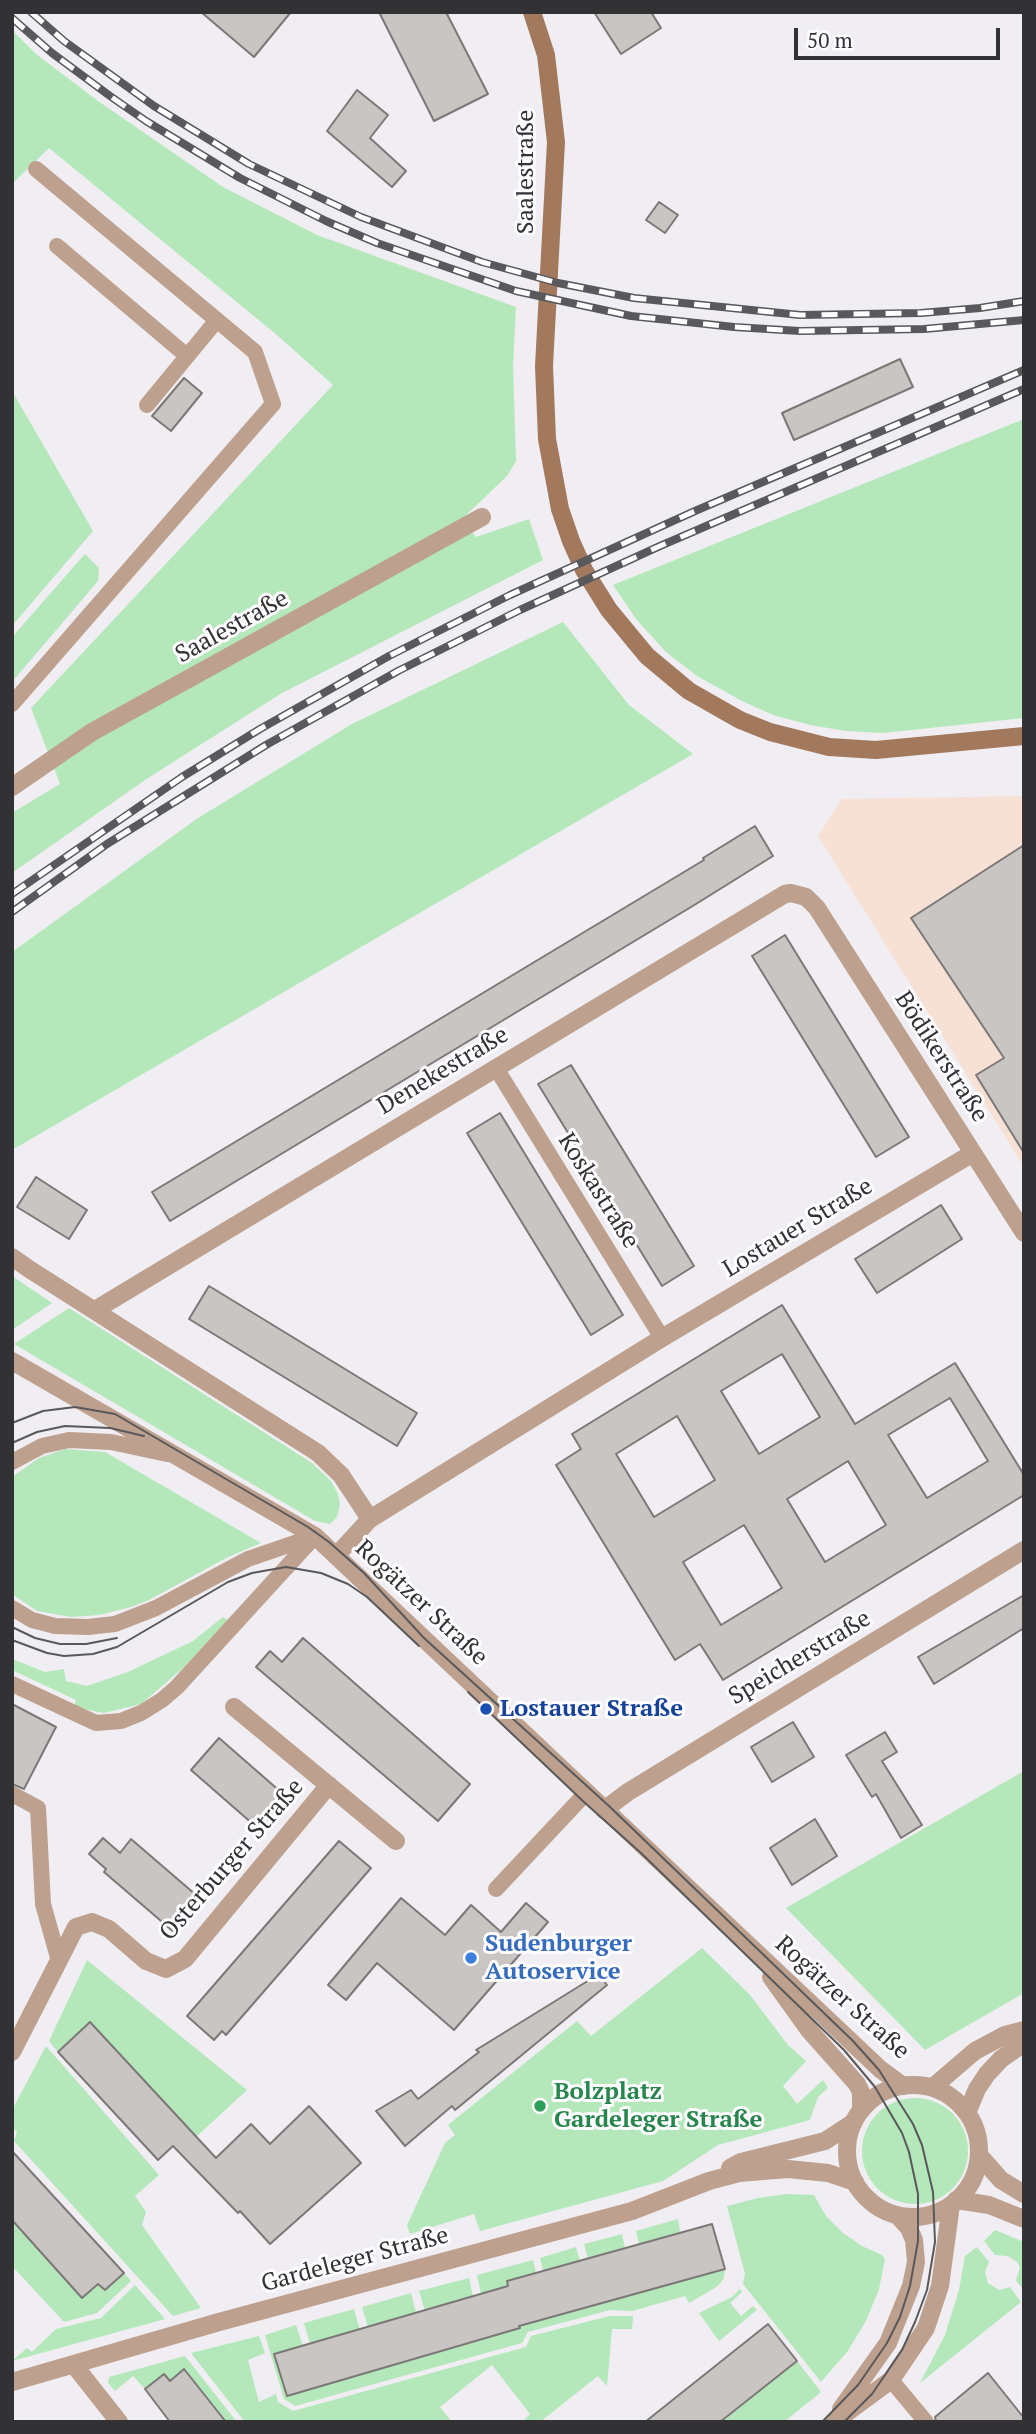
<!DOCTYPE html>
<html>
<head>
<meta charset="utf-8">
<style>
	body { margin:0 }
	#map { position:relative; width:1036px; height:2434px; overflow:hidden; background:#f0eef2; font-family:"PT Serif",serif }
	canvas { display:block }
	.frame { position:absolute; inset:0; border:14px solid #323133; pointer-events:none }
	.scale { position:absolute; left:794px; top:28px; width:206px; height:32px; box-sizing:border-box; border:4px solid #323133; border-top:0; padding-left:9px; font-size:21px; line-height:24px; white-space:nowrap; color:#323133; -webkit-text-stroke:5px #fefcff; paint-order:stroke }
</style>
</head>
<body>
<div id="map">
<canvas width="1036" height="2434"></canvas>
<div class="frame"></div>
<div class="scale">50 m</div>
</div>
<script>
const ctx = document.querySelector('canvas').getContext('2d');
ctx.lineJoin = 'round';
function fill(path, color) {
  ctx.fillStyle = color;
  ctx.fill(path, 'evenodd');
}
function poly(rows) {
  const path = new Path2D();
  for (const r of rows) {
    if (r.length === 3) {
      path.moveTo(r[0] + r[2], r[1]);
      path.arc(r[0], r[1], r[2], 0, 2 * Math.PI);
      continue;
    }
    path.moveTo(r[0], r[1]);
    for (let i = 2; i < r.length; i += 2) path.lineTo(r[i], r[i + 1]);
  }
  return path;
}
function strokePath(path, color, width, dash) {
  ctx.strokeStyle = color;
  ctx.lineWidth = width;
  ctx.lineCap = dash ? 'butt' : 'round';
  ctx.setLineDash(dash || []);
  ctx.stroke(path);
}
function label(font, color, halo, rows, align = 'center') {
  ctx.font = font + ' "PT Serif",serif';
  ctx.lineWidth = 6;
  ctx.setLineDash([]);
  ctx.textBaseline = 'middle';
  ctx.strokeStyle = halo;
  ctx.fillStyle = color;
  for (const [text, x, y, turn = 0] of rows) {
    ctx.save();
    ctx.translate(x, y);
    ctx.rotate((+turn || 0) * Math.PI / 180);
    ctx.textAlign = isNaN(turn) ? turn : align;
    if (halo) ctx.strokeText(text, 0, 0);
    ctx.fillText(text, 0, 0);
    ctx.restore();
  }
}
fill(poly([
	[1024,796,1024,1167,818,836,842,799]
]), '#f7e0d4');
fill(poly([
	[12,30,36,54,98,101,223,187,317,235,516,307,513,366,516,461,507,476,462,519,476,537,529,519,543,560,282,693,148,778,12,873,12,813,60,784,31,708,333,385,277,335,49,148,12,184],
	[12,391,93,531,12,626],
	[1024,419,1024,718,883,733,846,731,810,725,773,715,742,701,697,676,666,652,636,619,613,585],
	[85,554,99,568,98,581,12,682,12,637],
	[563,622,629,705,693,754,12,1150,12,952,198,818,352,724],
	[12,1276,52,1303,12,1330],
	[69,1308,312,1463,331,1481,338,1494,340,1505,337,1517,330,1524,315,1521,14,1344],
	[65,1449,105,1452,261,1543,226,1558,149,1600,131,1607,99,1615,71,1617,37,1611,12,1594,12,1477,39,1458],
	[223,1617,228,1620,182,1669,141,1704,104,1713,74,1707,76,1700,12,1670,12,1659,45,1672,64,1669,66,1681,87,1686,128,1672,193,1641],
	[1024,1771,1024,1993,925,2050,786,1908],
	[702,1948,750,1995,788,2045,806,2061,783,2086,797,2104,823,2080,828,2088,818,2097,810,2120,718,2145,663,2181,480,2231,474,2214,410,2234,407,2225,445,2143,455,2135,448,2125,577,2021,591,2036],
	[87,1960,247,2090,196,2137,89,2023,58,2052,49,2041],
	[46,2046,159,2175,135,2196,146,2212,142,2225,201,2308,173,2316,14,2141,17,2132,12,2127,12,2110],
	[915,2151,53],
	[787,2194,814,2195,826,2216,843,2233,862,2246,882,2255,885,2259,879,2289,866,2321,847,2352,821,2382,743,2284,745,2274,727,2206,758,2198],
	[678,2219,680,2232,639,2244,636,2231],
	[12,2220,82,2298,98,2284,105,2290,124,2273,131,2281,97,2313,64,2322,12,2266],
	[995,2230,1024,2242,1024,2290,1016,2281,1020,2267,1017,2262,1008,2256,995,2255,984,2241],
	[622,2234,625,2248,588,2259,584,2244],
	[576,2247,580,2261,543,2271,540,2258],
	[977,2247,989,2262,985,2272,988,2283,999,2290,1010,2287,1021,2302,920,2383,945,2335,959,2290,965,2256],
	[533,2260,536,2273,507,2281,508,2286,481,2294,477,2275],
	[725,2269,724,2278,718,2286,689,2303,685,2296,632,2311,610,2310,528,2332,522,2343,295,2406,284,2399,265,2335,296,2325,303,2346,275,2354,287,2396,520,2328,520,2326],
	[469,2278,473,2297,425,2311,419,2291],
	[135,2285,165,2319,12,2361,27,2348,32,2352,56,2329,101,2318],
	[740,2289,742,2292,730,2303,741,2316,753,2306,757,2310,719,2341,699,2313,732,2297],
	[411,2293,416,2313,368,2327,362,2307],
	[354,2309,360,2330,310,2344,304,2323],
	[610,2316,633,2316,632,2329,612,2329,607,2386,598,2376,540,2422,522,2422,530,2414,492,2365,440,2407,452,2422,245,2422,191,2353,259,2336,265,2353,248,2360,259,2402,276,2394,278,2402,293,2411,526,2347,531,2336],
	[185,2356,237,2422,226,2422,184,2369,170,2381,164,2374,145,2389,133,2376,115,2391,108,2383,109,2377],
	[797,2361,821,2392,784,2422,722,2422]
]), '#b4e7ba');
const building = poly([
	[201,12,291,12,254,57,201,12],
	[379,12,446,12,488,94,434,121,379,12],
	[594,12,651,12,661,28,621,54,594,12],
	[357,90,388,115,370,138,406,171,392,187,327,131,357,90],
	[659,202,678,215,665,233,646,220,659,202],
	[900,359,913,387,794,440,782,413,900,359],
	[184,378,202,393,171,431,152,416,184,378],
	[755,826,773,856,696,904,170,1221,152,1192,704,860,703,858,755,826],
	[1024,845,1024,1153,976,1075,1004,1058,911,918,1024,845],
	[785,935,909,1137,876,1157,752,956,785,935],
	[571,1065,694,1266,662,1286,538,1084,571,1065],
	[500,1113,623,1315,591,1335,467,1133,500,1113],
	[36,1177,87,1210,69,1239,17,1207,36,1177],
	[941,1205,962,1239,877,1293,855,1259,941,1205],
	[209,1286,417,1413,397,1446,189,1319,209,1286],
	[782,1305,855,1424,955,1363,1024,1475,1024,1495,723,1680,700,1644,675,1660,556,1465,581,1449,572,1434,782,1305],
	[782,1354,820,1417,759,1454,721,1391,782,1354],
	[950,1398,988,1461,927,1498,888,1435,950,1398],
	[677,1416,715,1480,654,1517,616,1454,677,1416],
	[848,1461,886,1525,825,1562,787,1499,848,1461],
	[744,1525,782,1588,721,1625,683,1562,744,1525],
	[1024,1595,1024,1628,934,1684,918,1657,1024,1595],
	[303,1638,470,1784,438,1821,256,1667,270,1651,282,1662,303,1638],
	[12,1704,56,1727,24,1789,12,1784,12,1704],
	[793,1722,814,1757,772,1782,751,1747,793,1722],
	[885,1732,897,1752,882,1761,922,1825,901,1838,876,1794,872,1797,846,1755,885,1732],
	[219,1738,290,1800,262,1832,191,1770,219,1738],
	[815,1819,837,1856,792,1885,770,1848,815,1819],
	[103,1838,120,1853,131,1839,203,1901,175,1933,104,1872,106,1869,89,1854,103,1838],
	[339,1841,371,1868,226,2035,222,2031,214,2040,187,2016,339,1841],
	[401,1898,445,1935,471,1905,501,1932,526,1903,548,1922,454,2030,377,1963,346,2000,328,1985,401,1898],
	[599,1974,607,1985,455,2110,452,2106,405,2146,376,2111,411,2090,418,2099,479,2052,476,2050,599,1974],
	[90,2022,216,2158,251,2124,270,2144,309,2106,361,2163,270,2244,240,2211,238,2213,173,2146,158,2160,58,2052,90,2022],
	[12,2151,124,2273,105,2290,98,2284,82,2298,12,2220,12,2151],
	[712,2224,725,2269,519,2326,520,2328,287,2396,274,2354,508,2286,507,2281,712,2224],
	[768,2324,797,2361,720,2422,645,2422,768,2324],
	[184,2369,226,2422,170,2422,145,2389,164,2374,170,2381,184,2369],
	[988,2373,1024,2418,1024,2422,936,2422,935,2417,988,2373]
]);
fill(building, '#c9c5c3');
strokePath(building, '#7c7877', 2);
strokePath(poly([
	[57,246,187,356],
	[147,405,217,320],
	[12,704,273,404,255,352,36,169],
	[496,1068,662,1338],
	[12,1462,42,1446,69,1440,111,1442,167,1454],
	[12,1608,32,1620,55,1626,88,1627,115,1624,156,1608,248,1559,312,1537],
	[12,1684,96,1723,121,1721,141,1713,162,1700,177,1687,315,1536],
	[12,1794,38,1808,43,1904,59,1961],
	[496,1889,586,1793],
	[891,2380,926,2422]
]), '#bda08d', 16);
strokePath(poly([
	[12,787,92,732,482,517],
	[12,1257,29,1269,318,1453,341,1475,370,1519],
	[95,1310,785,894,791,893,806,897,817,908,1024,1233],
	[12,1361,315,1536,880,2069,903,2086],
	[336,1556,370,1519,662,1338,973,1153],
	[234,1707,396,1841],
	[604,1810,628,1792,1024,1550],
	[771,1977,809,2030,857,2084,861,2092,861,2110],
	[12,2052,76,1927,92,1922,109,1929,146,1961,166,1969,185,1959,329,1785],
	[730,2168,741,2162,825,2141,854,2122],
	[74,2365,119,2422],
	[12,2382,219,2322,632,2211,709,2181,739,2173,788,2169,828,2173,855,2182]
]), '#bda08d', 18);
strokePath(poly([
	[913,2151,66],
	[933,2087,975,2051,1005,2035,1024,2030],
	[967,2113,977,2089,987,2074,1001,2059,1024,2043],
	[979,2155,1001,2180,1024,2194],
	[956,2200,989,2205,1024,2219],
	[841,2409,888,2343,911,2286,916,2262,914,2240,909,2228,897,2215],
	[834,2422,891,2380,926,2328,940,2286,951,2205]
]), '#bda08d', 18);
strokePath(poly([
	[532,12,546,55,556,142,544,366,547,439,560,509,571,541,584,570,609,610,647,656,689,691,740,720,770,732,829,747,876,750,1024,736]
]), '#a3795e', 18);
strokePath(poly([
	[12,1423,43,1411,75,1407,115,1414,308,1527,329,1542,364,1573,424,1638,609,1806,853,2041,879,2070,913,2124,922,2145,933,2192,935,2242,927,2290,915,2322,902,2350,872,2394,844,2422],
	[12,1443,37,1432,65,1426,110,1428,144,1436],
	[12,1627,35,1638,60,1644,86,1644,117,1638],
	[12,1640,47,1653,64,1656,93,1654,117,1647,228,1582,252,1573,286,1567,321,1573,348,1584,367,1597,419,1646],
	[468,1692,585,1803,641,1853,844,2050,875,2087,902,2133,909,2152,918,2194,918,2241,910,2286,900,2317,887,2343,858,2385,822,2422]
]), '#59585a', 2);
const rail = poly([
	[31,12,64,41,154,106,249,164,361,217,482,262,558,283,634,298,800,315,921,313,980,308,1024,301],
	[12,18,52,53,110,96,146,121,240,178,326,221,377,243,516,291,631,316,734,327,800,331,924,329,1024,320],
	[12,894,182,777,260,729,389,656,510,595,695,511,1024,370],
	[12,912,107,844,266,745,398,671,520,610,660,546,1024,389]
]);
strokePath(rail, '#59585a', 8);
strokePath(rail, '#fefcff', 5, [16]);
for (const [x, y, r, color] of [
	[486,1709,7,"#1a4fb4"],
	[471,1958,7,"#3f7fe0"],
	[540,2106,7,"#2e9e5b"]
]) {
  const dot = new Path2D();
  dot.arc(x, y, r, 0, 2 * Math.PI);
  ctx.fillStyle = color;
  ctx.fill(dot);
  strokePath(dot, '#fefcff', 2.5);
}
label('24px', '#323133', '#fefcff', [
	["Saalestraße",526,172,-90],
	["Saalestraße",232,627,-29],
	["Bödikerstraße",941,1057,57],
	["Denekestraße",443,1071,-31],
	["Koskastraße",598,1191,58],
	["Lostauer Straße",798,1228,-31],
	["Rogätzer Straße",421,1603,43],
	["Speicherstraße",800,1658,-31],
	["Osterburger Straße",232,1860,-49],
	["Rogätzer Straße",842,1998,42],
	["Gardeleger Straße",355,2260,-15]
]);
label('bold 24px', '#164399', '#fefcff', [
	["Lostauer Straße",500,1709]
], 'left');
label('bold 24px', '#366cbe', '#fefcff', [
	["Sudenburger",485,1944],
	["Autoservice",485,1972]
], 'left');
label('bold 24px', '#27864d', '#fefcff', [
	["Bolzplatz",554,2092],
	["Gardeleger Straße",554,2120]
], 'left');
</script>
</body>
</html>
